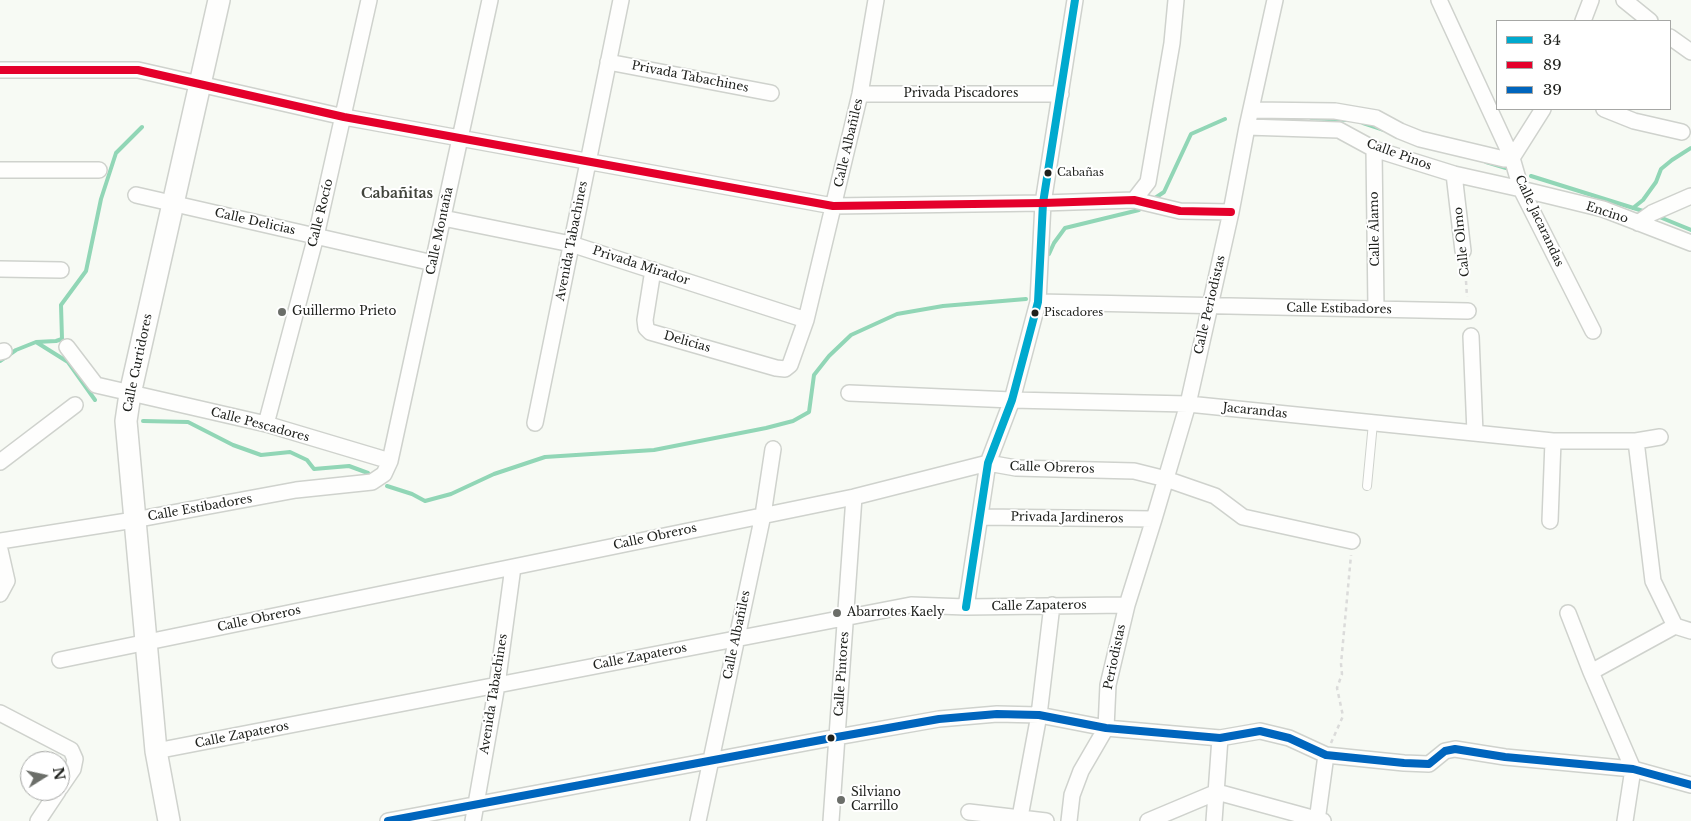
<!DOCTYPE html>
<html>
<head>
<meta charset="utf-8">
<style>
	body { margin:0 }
	#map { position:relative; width:1691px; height:821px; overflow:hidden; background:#f7faf4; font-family:"Libre Baskerville",serif }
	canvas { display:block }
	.legend { position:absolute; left:1496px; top:20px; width:175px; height:90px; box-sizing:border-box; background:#fff; border:1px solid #a6a7a5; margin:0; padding:6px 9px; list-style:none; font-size:15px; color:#20221e }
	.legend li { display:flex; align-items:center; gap:10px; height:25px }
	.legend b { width:25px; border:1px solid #a6a7a5 }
	.north { position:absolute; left:20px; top:751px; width:50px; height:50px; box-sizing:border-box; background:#fff; border:1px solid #a6a7a5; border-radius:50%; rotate:80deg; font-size:14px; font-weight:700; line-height:20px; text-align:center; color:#20221e }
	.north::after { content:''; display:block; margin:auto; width:18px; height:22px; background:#6b6e69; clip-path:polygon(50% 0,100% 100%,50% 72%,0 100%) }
</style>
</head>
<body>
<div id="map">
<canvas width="1691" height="821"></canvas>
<ul class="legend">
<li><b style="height:6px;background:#00a9ce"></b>34</li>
<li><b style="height:6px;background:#e4002b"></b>89</li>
<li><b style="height:6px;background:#0065bd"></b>39</li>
</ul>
<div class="north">N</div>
</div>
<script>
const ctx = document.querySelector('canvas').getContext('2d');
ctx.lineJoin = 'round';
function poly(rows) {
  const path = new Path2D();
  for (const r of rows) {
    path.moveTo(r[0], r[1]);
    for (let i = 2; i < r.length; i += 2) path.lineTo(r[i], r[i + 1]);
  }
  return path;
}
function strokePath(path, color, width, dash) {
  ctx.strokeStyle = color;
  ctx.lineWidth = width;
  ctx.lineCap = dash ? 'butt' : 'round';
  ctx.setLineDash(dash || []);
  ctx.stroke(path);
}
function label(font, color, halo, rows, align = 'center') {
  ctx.font = font + ' "Libre Baskerville",serif';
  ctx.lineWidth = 4;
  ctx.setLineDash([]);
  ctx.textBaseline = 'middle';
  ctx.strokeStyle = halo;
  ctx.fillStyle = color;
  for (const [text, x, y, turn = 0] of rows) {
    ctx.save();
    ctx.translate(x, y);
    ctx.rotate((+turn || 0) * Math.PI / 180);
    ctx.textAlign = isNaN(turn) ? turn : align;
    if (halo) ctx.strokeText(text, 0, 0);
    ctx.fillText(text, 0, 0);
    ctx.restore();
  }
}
strokePath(poly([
	[1311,118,1346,120],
	[1363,123,1384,130],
	[1486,162,1506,168],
	[1531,176,1643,211],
	[1152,200,1164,192,1191,134,1225,119],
	[1633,208,1643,200,1656,182,1661,169,1672,160,1691,148],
	[1657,216,1691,230],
	[1049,254,1054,243,1065,228,1139,210],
	[36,342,56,341,62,339,61,305,86,271,101,199,116,153,142,127],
	[0,361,16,350,36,342,68,362,95,400],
	[143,421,188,422,233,445,261,455,290,452,307,460,314,469,349,466,368,473],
	[387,486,412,494,425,501,451,494,494,474,545,457,654,450,766,428,793,421,809,412,814,375,829,356,851,335,897,314,943,306,1026,299]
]), '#91d6b6', 4);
const lane = poly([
	[1367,486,1373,423]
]);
const street = poly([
	[1439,0,1512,158,1521,189,1593,331],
	[1624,0,1650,21],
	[1583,21,1591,0],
	[1670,37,1691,52],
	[608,62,771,93],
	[0,70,138,70,344,117,833,206,1043,203,1134,200,1180,211,1231,212],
	[860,94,1061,94],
	[1604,109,1634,121,1682,132],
	[1251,110,1335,111,1376,118,1400,131,1420,139,1504,159,1512,158,1543,109],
	[1247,127,1339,130,1374,149,1454,174,1521,189,1603,209,1691,243],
	[1374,149,1376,309],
	[0,170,99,170],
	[1454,174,1463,251],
	[136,195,433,263],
	[1134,200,1148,182,1172,43,1176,0],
	[443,218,571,244,806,320],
	[1638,223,1652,213,1691,196],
	[0,269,61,270],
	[653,270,645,320,646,328,650,332,776,368,785,369,790,365,806,320,860,94,876,0],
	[1038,302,1468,311],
	[1471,336,1475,433],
	[67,347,96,385,266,424,390,461],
	[0,352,4,351],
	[849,393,1012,400,1188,404,1553,441,1636,441,1660,437],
	[535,423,621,0],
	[266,424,316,236,369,0],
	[1636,441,1653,581,1675,626,1691,631],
	[0,462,75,405],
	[981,517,1154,519],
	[1550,521,1553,441],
	[0,541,134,520,296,490,372,482,384,474,390,461,490,0],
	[0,550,7,581,0,594],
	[966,607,988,463,1012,400,1038,302,1043,203,1075,0],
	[1568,613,1591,672],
	[60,660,854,497,988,463,1016,468,1134,471,1166,479,1215,496,1243,517,1352,541],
	[0,713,71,750,75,759,73,769,60,788],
	[156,751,911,605,966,607,1127,605],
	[1633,769,1591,672,1675,626],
	[969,812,1046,821],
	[1020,817,1039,715,1052,605],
	[38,821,58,791],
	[388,821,837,737,939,719,997,714,1039,715,1106,728,1220,738,1260,731,1289,738,1326,755,1404,763,1429,764,1445,751,1455,749,1505,757,1633,769,1691,785],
	[473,821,497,685,513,567],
	[698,821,763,515,773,449],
	[831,821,854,497],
	[1069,821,1072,795,1081,771,1106,728,1108,685,1127,605,1154,519,1188,404,1231,212,1247,127,1275,0],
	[1148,821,1217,792,1323,821],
	[1214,821,1220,738],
	[1317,821,1326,755],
	[1625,821,1633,769]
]);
const secondary = poly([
	[169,821,156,751,126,421,130,394,219,0]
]);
strokePath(lane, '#cfd2cd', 10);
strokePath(street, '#cfd2cd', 18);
strokePath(secondary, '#cfd2cd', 24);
strokePath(poly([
	[1465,265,1467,297],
	[1331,743,1343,716,1337,688,1342,674,1341,664,1351,555]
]), '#dbdbda', 2.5, [4, 4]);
strokePath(lane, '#fefefd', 8);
strokePath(street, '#fefefd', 15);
strokePath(secondary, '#fefefd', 21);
strokePath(poly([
	[966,607,988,463,1012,400,1038,302,1043,203,1075,0]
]), '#00a9ce', 8);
strokePath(poly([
	[0,70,138,70,344,117,833,206,1043,203,1134,200,1180,211,1231,212]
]), '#e4002b', 8);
strokePath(poly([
	[388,821,837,737,939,719,997,714,1039,715,1106,728,1220,738,1260,731,1289,738,1326,755,1404,763,1429,764,1445,751,1455,749,1505,757,1633,769,1691,785]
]), '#0065bd', 8);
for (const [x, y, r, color] of [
	[1048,173,4.5,"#20221e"],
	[282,312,5,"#6b6e69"],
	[1035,313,4.5,"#20221e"],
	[837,613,5,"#6b6e69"],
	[831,738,4.5,"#20221e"],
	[841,800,5,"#6b6e69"]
]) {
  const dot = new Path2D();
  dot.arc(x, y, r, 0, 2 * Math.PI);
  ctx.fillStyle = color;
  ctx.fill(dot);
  strokePath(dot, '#fff', 2);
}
label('11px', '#20221e', '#fff', [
	["Cabañas",1057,173],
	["Piscadores",1044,313]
], 'left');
label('12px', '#20221e', '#fff', [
	["Privada Tabachines",690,77,11],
	["Privada Piscadores",961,94],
	["Calle Albañiles",849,143,-77],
	["Calle Pinos",1399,155,20],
	["Calle Rocío",321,213,-76],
	["Encino",1607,213,18],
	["Calle Jacarandas",1539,221,65],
	["Calle Delicias",255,222,13],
	["Calle Álamo",1375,229,-91],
	["Calle Montaña",440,231,-78],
	["Avenida Tabachines",572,241,-79],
	["Calle Olmo",1462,242,-96],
	["Privada Mirador",641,266,18],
	["Calle Periodistas",1210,305,-77],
	["Calle Estibadores",1339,309,1],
	["Delicias",687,342,16],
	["Calle Curtidores",138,363,-78],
	["Jacarandas",1255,411,6],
	["Calle Pescadores",260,425,15],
	["Calle Obreros",1052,468,2],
	["Calle Estibadores",200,508,-10],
	["Privada Jardineros",1067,518,1],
	["Calle Obreros",655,537,-12],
	["Calle Zapateros",1039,606,-1],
	["Calle Obreros",259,619,-12],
	["Calle Albañiles",737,635,-78],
	["Calle Zapateros",640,657,-11],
	["Periodistas",1115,657,-78],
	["Calle Pintores",842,674,-86],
	["Avenida Tabachines",494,694,-81],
	["Calle Zapateros",242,735,-11]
]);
label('12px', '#20221e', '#fff', [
	["Guillermo Prieto",292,312],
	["Abarrotes Kaely",847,613],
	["Silviano",851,793],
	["Carrillo",851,807]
], 'left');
label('bold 14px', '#41443c', '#fff', [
	["Cabañitas",397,194]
]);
</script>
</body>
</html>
